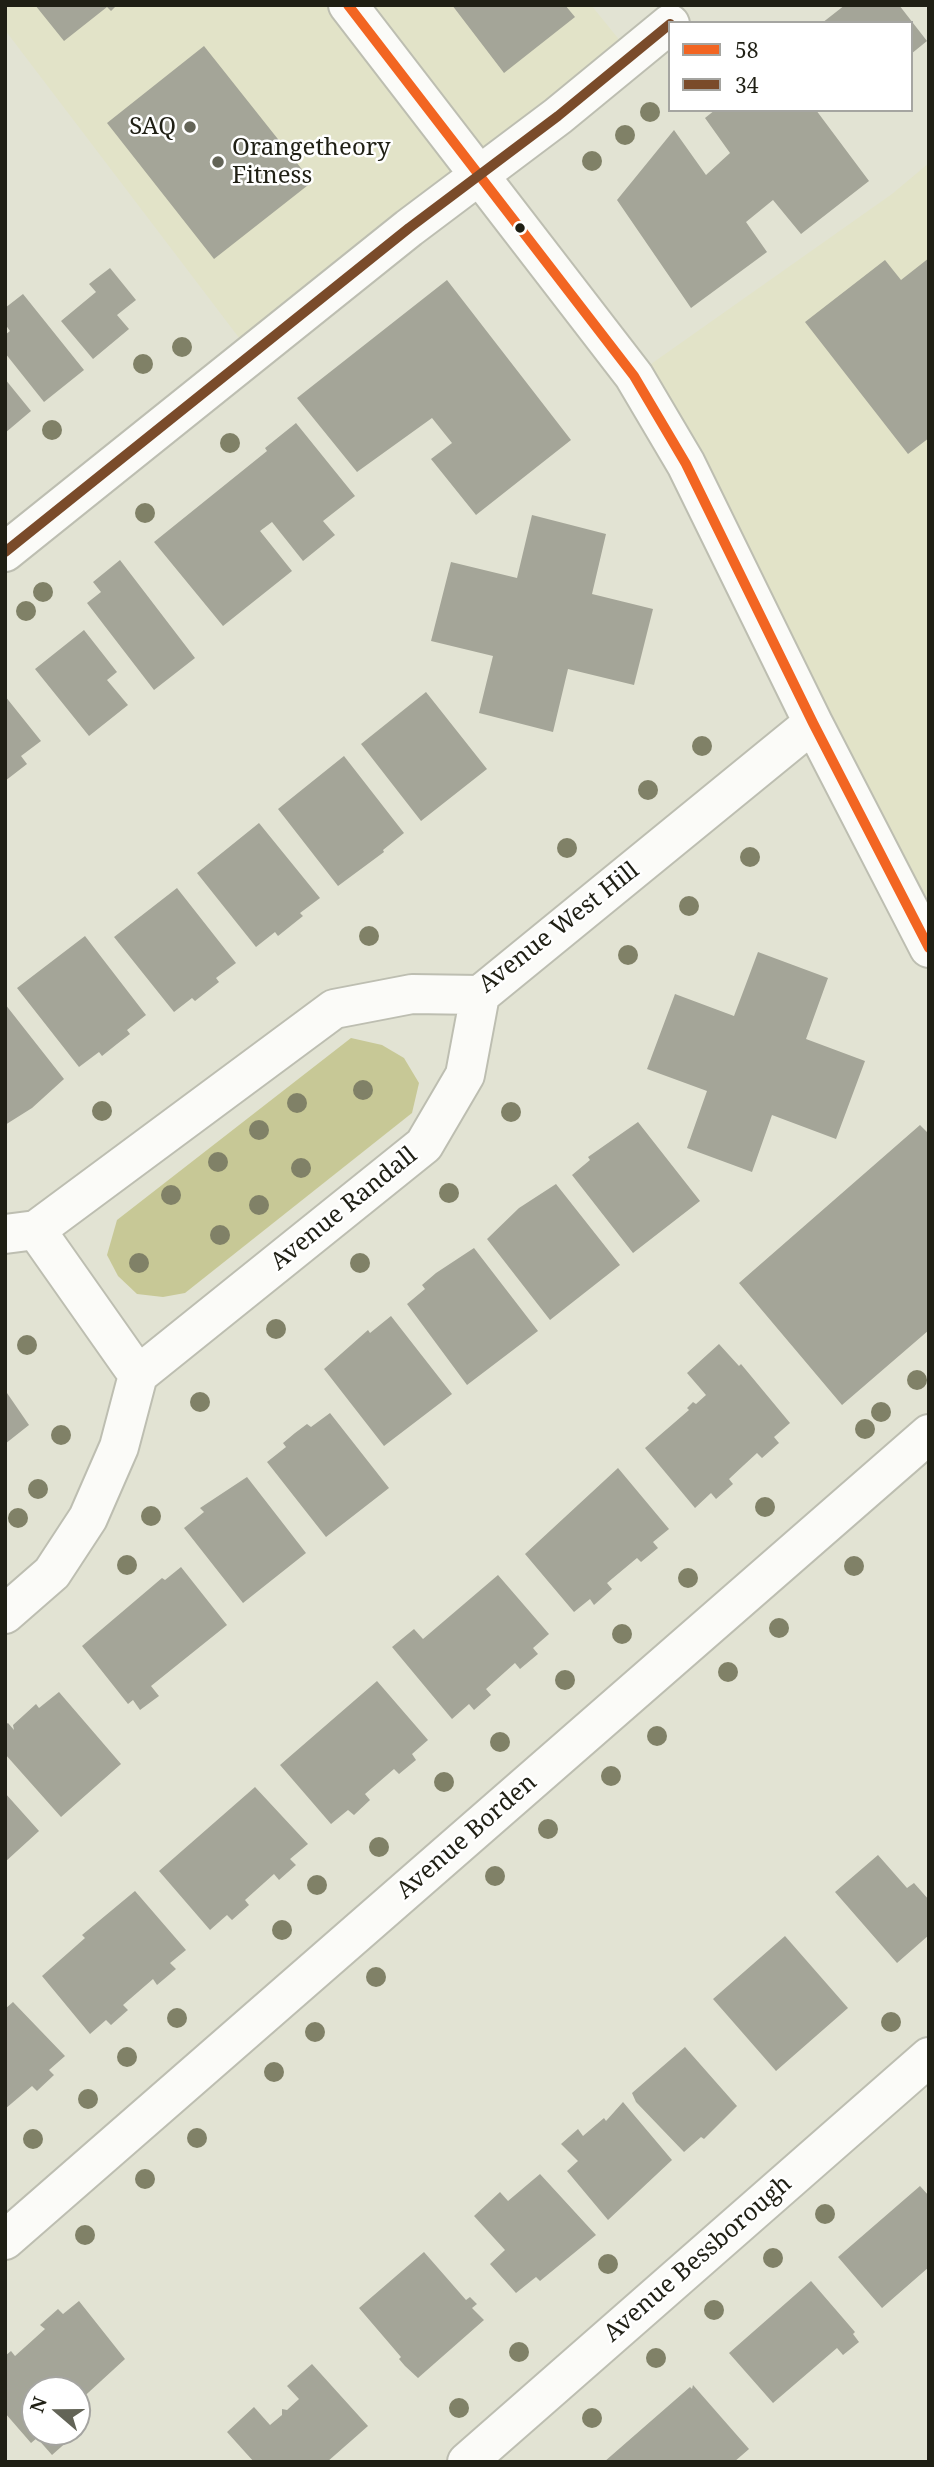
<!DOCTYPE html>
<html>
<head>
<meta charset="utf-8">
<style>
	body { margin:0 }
	#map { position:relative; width:934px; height:2467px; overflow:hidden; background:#e2e3d3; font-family:"Noto Serif",serif }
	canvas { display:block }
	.frame { position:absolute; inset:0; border:7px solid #1f1f14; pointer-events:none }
	.legend { position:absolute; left:668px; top:21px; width:245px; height:91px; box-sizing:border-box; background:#fff; border:2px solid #a5a5a1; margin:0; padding:9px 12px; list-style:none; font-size:21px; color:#1f1f14 }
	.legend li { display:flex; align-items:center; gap:14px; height:35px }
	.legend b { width:35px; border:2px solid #a5a5a1 }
	.north { position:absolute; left:21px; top:2376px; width:70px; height:70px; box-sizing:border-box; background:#fff; border:2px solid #a5a5a1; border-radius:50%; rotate:290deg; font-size:19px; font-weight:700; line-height:28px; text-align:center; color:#1f1f14 }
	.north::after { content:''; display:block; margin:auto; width:24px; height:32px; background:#636457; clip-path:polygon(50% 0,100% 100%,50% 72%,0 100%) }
</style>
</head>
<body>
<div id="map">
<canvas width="934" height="2467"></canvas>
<div class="frame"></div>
<ul class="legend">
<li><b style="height:9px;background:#f26522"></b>58</li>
<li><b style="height:9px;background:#7a4b2a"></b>34</li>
</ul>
<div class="north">N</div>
</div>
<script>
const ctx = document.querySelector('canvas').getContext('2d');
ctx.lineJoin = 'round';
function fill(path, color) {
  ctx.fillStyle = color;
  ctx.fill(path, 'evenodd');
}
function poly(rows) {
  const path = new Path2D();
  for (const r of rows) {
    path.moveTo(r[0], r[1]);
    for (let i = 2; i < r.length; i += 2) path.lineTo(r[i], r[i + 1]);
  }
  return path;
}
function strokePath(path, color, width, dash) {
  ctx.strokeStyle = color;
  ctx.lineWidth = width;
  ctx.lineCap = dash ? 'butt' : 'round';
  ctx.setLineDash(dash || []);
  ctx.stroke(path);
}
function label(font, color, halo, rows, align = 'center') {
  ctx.font = font + ' "Noto Serif",serif';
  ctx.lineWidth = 5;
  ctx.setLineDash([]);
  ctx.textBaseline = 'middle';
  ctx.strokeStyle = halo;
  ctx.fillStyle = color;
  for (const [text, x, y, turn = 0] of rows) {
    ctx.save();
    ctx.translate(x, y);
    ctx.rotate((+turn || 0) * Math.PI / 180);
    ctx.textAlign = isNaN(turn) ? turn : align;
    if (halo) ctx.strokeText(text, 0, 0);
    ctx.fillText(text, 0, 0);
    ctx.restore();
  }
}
fill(poly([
	[5,5,591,5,639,64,262,368,5,30],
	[929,163,929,948,634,376,892,194]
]), '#e2e3c8');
fill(poly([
	[351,1038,382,1045,404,1058,419,1083,412,1113,185,1293,163,1297,137,1294,118,1276,107,1255,117,1220]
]), '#c7c896');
fill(poly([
	[35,5,117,5,111,11,107,7,64,41],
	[452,5,565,5,575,17,504,73],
	[845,5,899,5,927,41,911,54,911,23,822,23],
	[204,46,312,182,214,259,107,123],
	[715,110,816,110,869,181,801,234,773,200,746,222,767,252,691,308,617,200,674,130,706,175,730,153,705,118],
	[929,258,929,438,908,454,805,322,885,260,901,280],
	[110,268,136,300,117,315,129,329,93,359,61,321,96,292,89,284],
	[447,280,571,440,476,515,431,459,452,443,432,418,357,472,297,398],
	[23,294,84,370,44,402,5,353,5,335,10,331,5,324,5,308],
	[5,379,31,411,5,433],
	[296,423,355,496,323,521,335,535,303,561,272,522,260,531,292,571,223,626,154,542,267,451,265,448],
	[532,515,606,534,592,594,653,609,634,685,568,669,553,732,479,713,493,656,431,641,451,562,517,578],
	[120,560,195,658,154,690,87,603,101,592,93,582],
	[84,630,117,672,107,680,128,705,89,736,35,669],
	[426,692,487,769,421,821,361,744],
	[5,696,41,741,21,756,27,764,5,781],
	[344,756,404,833,383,850,384,852,338,886,278,809],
	[259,823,320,898,300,913,303,916,278,936,275,932,256,947,197,873],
	[177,888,236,963,216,978,219,982,195,1001,192,998,174,1012,114,937],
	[85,936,146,1015,127,1030,130,1034,117,1044,102,1056,99,1052,79,1067,17,988],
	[758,952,828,978,806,1039,865,1061,836,1139,772,1115,752,1172,687,1148,707,1091,647,1069,675,994,734,1016],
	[5,1004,64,1079,32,1108,5,1125],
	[638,1122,700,1201,633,1253,572,1175,590,1160,588,1157],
	[920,1125,929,1134,929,1330,842,1405,739,1283],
	[556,1184,620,1265,550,1320,487,1239,519,1208],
	[474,1248,538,1331,467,1385,407,1304,425,1289,422,1285,436,1273],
	[391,1316,452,1394,384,1446,324,1369,368,1330,370,1333],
	[719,1344,739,1366,741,1364,790,1423,774,1437,779,1443,762,1458,757,1453,744,1465,729,1479,733,1484,716,1499,711,1493,695,1508,645,1448,689,1410,687,1408,693,1402,696,1404,706,1395,687,1373],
	[7,1393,29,1425,5,1444,5,1394],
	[330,1413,389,1488,326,1537,267,1462,286,1447,283,1443,295,1433,307,1424,311,1427],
	[618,1468,669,1529,653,1542,658,1548,641,1562,637,1558,607,1583,612,1589,594,1605,590,1599,574,1612,525,1554],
	[247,1477,306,1553,243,1603,184,1528,204,1512,200,1508],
	[181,1567,227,1625,151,1686,159,1696,140,1710,133,1700,128,1704,82,1646,162,1578,165,1580],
	[498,1575,549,1634,533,1648,538,1654,520,1669,515,1663,486,1689,491,1695,474,1710,469,1704,452,1719,392,1647,414,1629,423,1639],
	[377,1681,428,1740,412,1754,416,1760,399,1774,394,1769,365,1794,370,1800,354,1815,348,1810,331,1824,280,1765],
	[59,1692,121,1764,61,1817,5,1754,5,1725,8,1723,14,1730,13,1725,36,1704,39,1708],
	[255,1787,308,1844,290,1859,296,1865,279,1880,274,1874,245,1900,249,1905,232,1920,227,1915,210,1930,159,1871],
	[5,1793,39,1831,5,1862],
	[878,1855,907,1888,914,1883,929,1900,929,1935,897,1963,835,1892],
	[135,1891,186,1950,170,1963,176,1969,157,1985,153,1979,123,2005,128,2010,111,2025,106,2020,90,2034,42,1976,85,1938,82,1935],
	[785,1936,848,2008,776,2071,713,1999],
	[13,2002,65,2056,49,2070,54,2075,37,2091,32,2086,5,2109,5,2009],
	[685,2047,737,2106,704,2139,701,2137,684,2152,636,2102,632,2093],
	[623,2102,672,2160,608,2220,567,2171,578,2161,561,2144,578,2129,583,2136,604,2118,606,2121],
	[540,2174,596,2235,540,2281,536,2277,516,2293,490,2264,505,2250,474,2216,500,2192,508,2201],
	[920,2186,929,2196,929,2267,882,2308,838,2257],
	[424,2252,466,2300,470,2297,477,2304,472,2308,484,2320,418,2378,405,2366,399,2359,401,2357,359,2308],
	[811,2281,855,2332,853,2334,859,2342,843,2355,837,2348,773,2403,729,2353],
	[79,2301,125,2359,77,2403,77,2390,35,2390,35,2432,78,2432,52,2455,37,2438,31,2443,5,2413,5,2356,11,2351,15,2356,45,2329,40,2325,58,2309,63,2314],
	[312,2364,368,2426,327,2462,254,2462,227,2432,254,2407,270,2425,282,2415,282,2409,287,2410,299,2399,287,2386],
	[693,2385,749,2449,734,2462,604,2462,690,2387,692,2389]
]), '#a4a598');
const minor = poly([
	[348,5,634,376,686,464,813,723,929,948],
	[5,552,409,228,558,116,670,24],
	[36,1230,138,1375],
	[5,1234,36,1230,334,1009,412,994,480,995,813,723],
	[5,1614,52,1573,88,1518,119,1447,138,1375,424,1145,465,1075,480,995],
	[5,2240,929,1434],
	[467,2462,929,2057]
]);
strokePath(minor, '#bdbeb1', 42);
strokePath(minor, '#fbfbf8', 38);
strokePath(poly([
	[348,5,634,376,686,464,813,723,929,948]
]), '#f26522', 10);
strokePath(poly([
	[5,552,409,228,558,116,670,24]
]), '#7a4b2a', 10);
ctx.fillStyle = '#808167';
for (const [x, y] of [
	[650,112],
	[625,135],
	[592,161],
	[182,347],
	[143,364],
	[52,430],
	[230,443],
	[145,513],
	[43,592],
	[26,611],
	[702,746],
	[648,790],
	[567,848],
	[750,857],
	[689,906],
	[369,936],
	[628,955],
	[363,1090],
	[297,1103],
	[102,1111],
	[511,1112],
	[259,1130],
	[218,1162],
	[301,1168],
	[449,1193],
	[171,1195],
	[259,1205],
	[220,1235],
	[139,1263],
	[360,1263],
	[276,1329],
	[27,1345],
	[917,1380],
	[200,1402],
	[881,1412],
	[865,1429],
	[61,1435],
	[38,1489],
	[765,1507],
	[151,1516],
	[18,1518],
	[127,1565],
	[854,1566],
	[688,1578],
	[779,1628],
	[622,1634],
	[728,1672],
	[565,1680],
	[657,1736],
	[500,1742],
	[611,1776],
	[444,1782],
	[548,1829],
	[379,1847],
	[495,1876],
	[317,1885],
	[282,1930],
	[376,1977],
	[177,2018],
	[891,2022],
	[315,2032],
	[127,2057],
	[274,2072],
	[88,2099],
	[197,2138],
	[33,2139],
	[145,2179],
	[825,2214],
	[85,2235],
	[773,2258],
	[608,2264],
	[714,2310],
	[519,2352],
	[656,2358],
	[459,2408],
	[592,2418]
]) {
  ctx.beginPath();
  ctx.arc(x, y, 10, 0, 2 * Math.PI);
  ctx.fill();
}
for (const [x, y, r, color] of [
	[190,127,7,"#636457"],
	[218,162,7,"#636457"],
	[520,228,6,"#1f1f14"]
]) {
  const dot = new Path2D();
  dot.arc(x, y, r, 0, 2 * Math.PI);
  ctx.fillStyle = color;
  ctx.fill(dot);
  strokePath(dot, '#fff', 2.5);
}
label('24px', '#1f1f14', '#fff', [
	["SAQ",176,127],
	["Orangetheory",232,148,"left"],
	["Fitness",232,176,"left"]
], 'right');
label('24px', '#1f1f14', '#fff', [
	["Avenue West Hill",559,928,-38],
	["Avenue Randall",344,1209,-39],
	["Avenue Borden",467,1837,-41],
	["Avenue Bessborough",698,2259,-41]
]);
</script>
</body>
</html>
